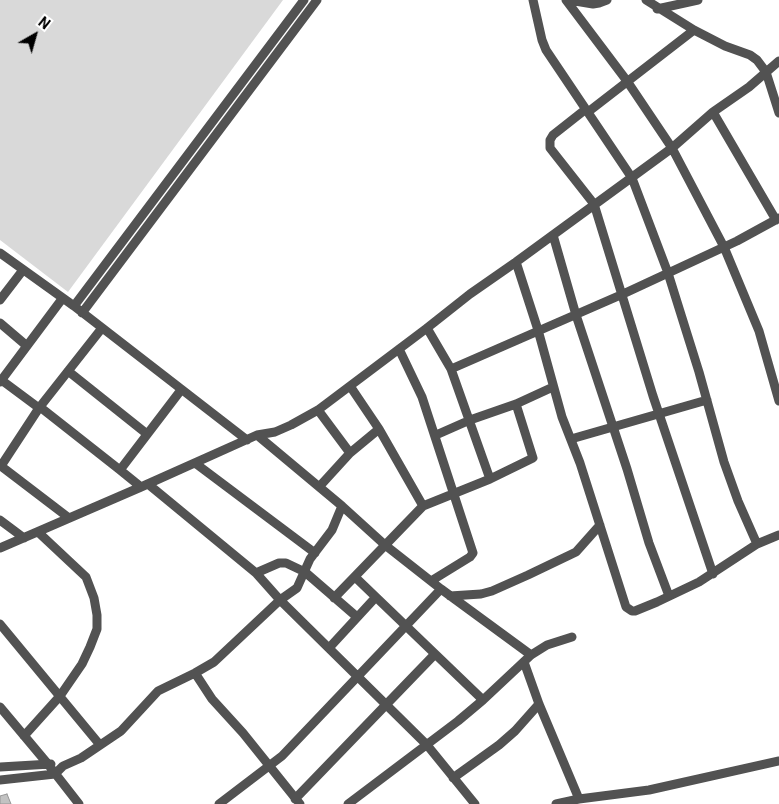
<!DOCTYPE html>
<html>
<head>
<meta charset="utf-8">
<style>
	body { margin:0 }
	#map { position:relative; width:779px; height:804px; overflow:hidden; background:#fff; font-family:Roboto,sans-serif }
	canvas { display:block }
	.north { position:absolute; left:10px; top:10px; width:50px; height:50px; -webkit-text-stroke:4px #fff; paint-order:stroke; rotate:38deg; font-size:14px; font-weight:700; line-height:20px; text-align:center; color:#000 }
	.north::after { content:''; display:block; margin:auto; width:18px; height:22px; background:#000; clip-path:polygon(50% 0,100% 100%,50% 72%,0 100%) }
</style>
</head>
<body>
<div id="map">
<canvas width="779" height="804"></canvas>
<div class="north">N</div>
</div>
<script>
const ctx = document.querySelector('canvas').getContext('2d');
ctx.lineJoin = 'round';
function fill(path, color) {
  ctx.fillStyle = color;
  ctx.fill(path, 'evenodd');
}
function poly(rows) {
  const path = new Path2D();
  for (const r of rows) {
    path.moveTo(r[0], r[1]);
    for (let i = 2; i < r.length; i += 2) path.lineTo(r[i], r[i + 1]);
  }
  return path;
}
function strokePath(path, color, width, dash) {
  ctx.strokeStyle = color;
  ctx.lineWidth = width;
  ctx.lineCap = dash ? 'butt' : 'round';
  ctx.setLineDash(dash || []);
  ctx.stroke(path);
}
fill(poly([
	[0,0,283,0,68,292,0,240]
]), '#d9d9d9');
const building = poly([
	[7,794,11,804,0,804,0,796,7,794]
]);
fill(building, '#c2c2c2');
strokePath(building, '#969696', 1);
strokePath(poly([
	[533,0,542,40,546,50,632,178,668,273,699,372,724,462,738,501,757,544],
	[566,0,627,81,672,148,724,247,759,331,779,401],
	[569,0,593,4,599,3,607,0],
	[646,0,694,30,725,46,750,55,757,60,766,72,779,113],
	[657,9,698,0],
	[586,109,553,135,550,140,550,148,594,204,653,396,713,574],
	[588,112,694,30],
	[713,112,776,220],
	[553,235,576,315,627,469,649,543,669,596],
	[0,253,74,306,247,440],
	[516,262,538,330,562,417,580,463,626,607,632,611,635,611,657,602,699,582,757,544,779,535],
	[0,300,23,270],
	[74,306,304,0],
	[82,313,317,0],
	[0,323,27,346],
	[427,328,451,369,490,479],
	[399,349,422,397,473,553,470,557,431,581],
	[451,369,623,294,737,241,779,218],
	[68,371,147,434],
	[0,379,39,408],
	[0,382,62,299],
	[350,386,379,429,423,506],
	[40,407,120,470],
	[318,410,350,453],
	[257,435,342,506,385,545,441,589,531,655],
	[436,435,470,420,516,404,553,387],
	[571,439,707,400],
	[195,463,315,553],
	[141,487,120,470,181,390],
	[319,487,350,453,379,429],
	[342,506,332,530,310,559,297,588,280,600,427,745,475,804],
	[69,518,1,466,39,408,102,328],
	[0,520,24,538],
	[0,548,141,487,257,435,275,432,291,425,318,410,427,328,470,294,516,262,672,148,713,112,749,87,779,61],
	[256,573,279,563,286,563,305,572,357,617],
	[355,577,483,700],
	[450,596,481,594,492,591,528,575,576,552,600,525],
	[334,598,423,506,490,479,533,458,516,404],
	[0,624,100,745],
	[329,648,375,598],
	[524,662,539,704,579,799,556,804],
	[195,673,212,699,243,733,300,804],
	[0,707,47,763,79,804],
	[24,736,60,696,82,664,90,647,97,629,97,615,94,598,86,577,38,532],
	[0,767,51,764],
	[453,778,499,745,515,731,539,704],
	[0,780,55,774,63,766,81,758,121,731,158,691,195,673,214,662,280,600,256,573,148,484],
	[295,799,435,654],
	[579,799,649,790,779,761],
	[219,804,282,756,441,589],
	[348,804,458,721,483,700,531,655,547,645,572,637]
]), '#525252', 9);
</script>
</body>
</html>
